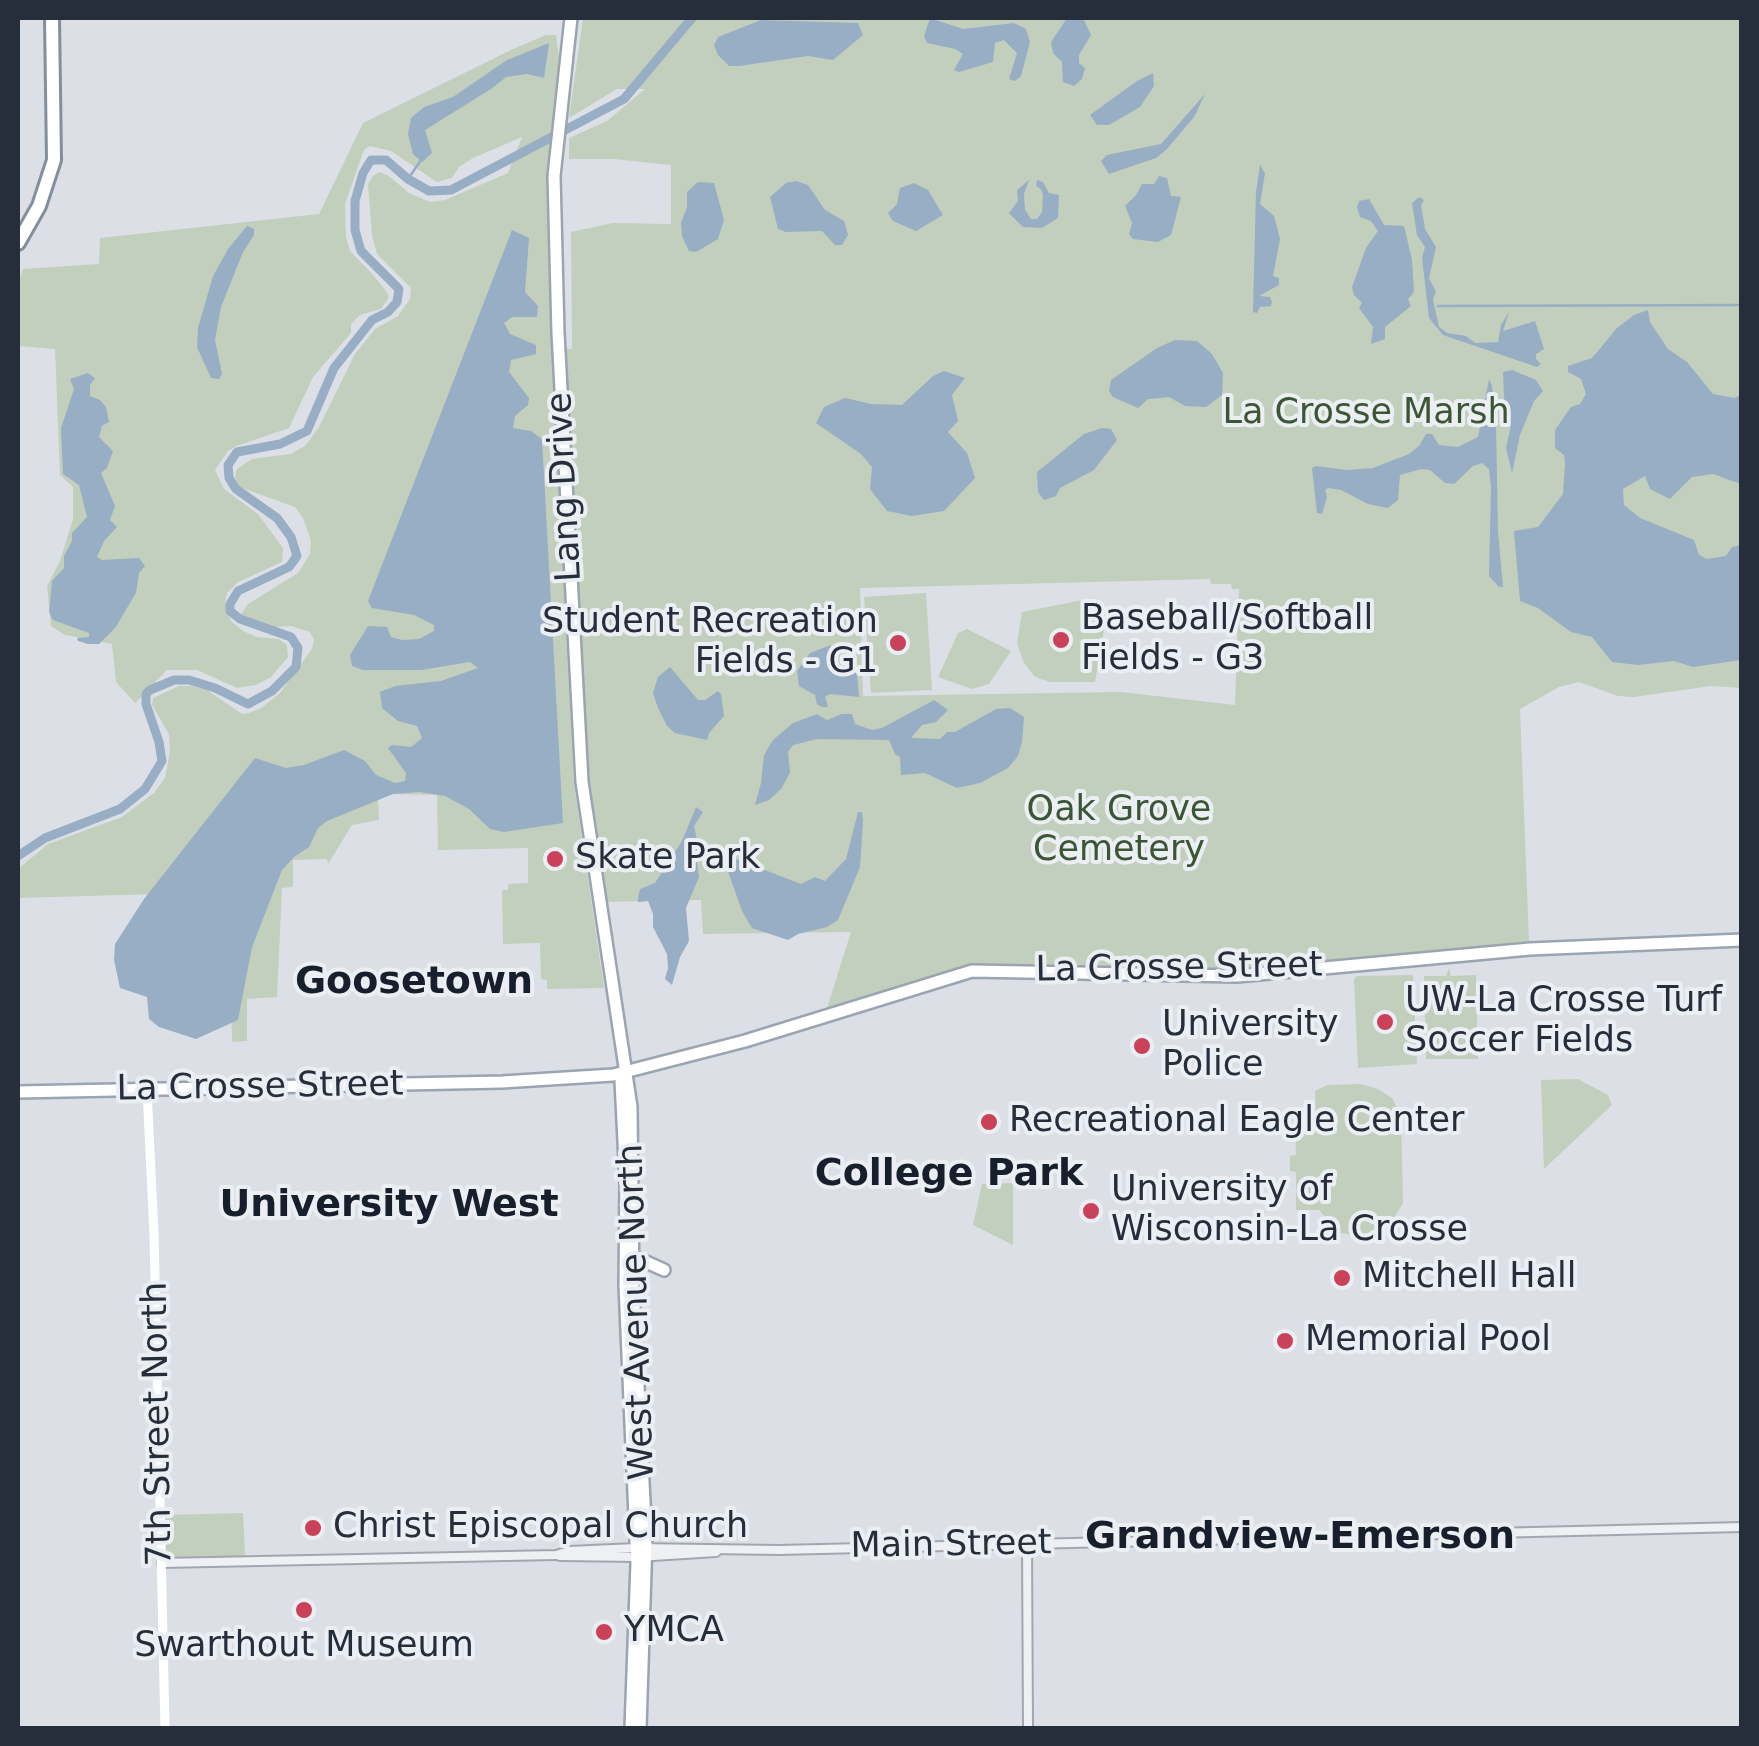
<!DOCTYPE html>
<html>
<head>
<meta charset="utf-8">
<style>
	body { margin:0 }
	#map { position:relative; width:1759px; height:1746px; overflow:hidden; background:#dce0e6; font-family:"DejaVu Sans",sans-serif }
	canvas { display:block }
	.frame { position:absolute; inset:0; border:20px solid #262e3b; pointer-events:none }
</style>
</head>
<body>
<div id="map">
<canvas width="1759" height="1746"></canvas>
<div class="frame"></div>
</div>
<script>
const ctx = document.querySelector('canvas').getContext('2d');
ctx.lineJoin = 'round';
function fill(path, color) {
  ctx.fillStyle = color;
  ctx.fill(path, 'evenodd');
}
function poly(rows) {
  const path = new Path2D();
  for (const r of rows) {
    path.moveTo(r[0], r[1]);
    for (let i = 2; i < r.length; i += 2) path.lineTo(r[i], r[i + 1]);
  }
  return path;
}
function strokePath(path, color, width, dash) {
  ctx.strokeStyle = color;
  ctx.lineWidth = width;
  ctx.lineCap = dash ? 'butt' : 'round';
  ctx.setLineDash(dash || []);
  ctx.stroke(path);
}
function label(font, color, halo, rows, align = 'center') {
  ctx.font = font + ' "DejaVu Sans",sans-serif';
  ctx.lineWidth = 8;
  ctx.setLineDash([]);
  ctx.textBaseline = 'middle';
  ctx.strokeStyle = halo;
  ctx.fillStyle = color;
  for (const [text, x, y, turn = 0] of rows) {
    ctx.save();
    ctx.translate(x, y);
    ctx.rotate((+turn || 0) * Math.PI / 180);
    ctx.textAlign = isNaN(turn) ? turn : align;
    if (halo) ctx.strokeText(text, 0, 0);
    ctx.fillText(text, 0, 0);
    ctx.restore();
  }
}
fill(poly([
	[583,18,1741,18,1741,688,1711,686,1634,697,1618,696,1579,682,1559,687,1520,709,1529,941,1233,972,965,968,827,1008,851,932,703,934,701,900,604,902,587,776,578,633,566,633,574,784,604,988,547,989,547,980,541,979,540,943,503,944,502,890,508,890,508,884,528,883,528,848,438,850,437,795,393,794,378,799,379,820,352,825,328,864,327,859,293,860,293,887,282,888,277,997,247,999,247,1041,232,1042,229,892,18,898,18,869,48,844,122,817,154,793,165,778,170,751,169,734,152,705,153,698,179,686,191,686,207,690,242,714,249,713,261,708,279,694,312,649,314,640,310,632,291,626,274,627,243,618,241,614,248,604,298,573,310,554,311,541,303,518,295,507,239,487,235,477,237,469,252,459,291,454,306,445,319,427,355,354,375,329,398,316,410,299,411,288,377,254,372,235,368,184,372,177,379,172,389,176,409,193,430,202,445,200,508,173,522,137,473,158,459,167,452,178,437,182,391,151,370,146,364,150,345,204,346,237,350,251,375,277,388,294,388,299,381,309,360,315,351,324,351,333,313,377,289,428,237,446,228,451,215,470,224,489,258,514,283,548,282,562,238,582,227,593,225,603,231,621,243,631,257,637,279,639,287,645,288,657,271,677,256,685,237,688,197,670,167,670,135,703,116,682,112,644,65,635,51,626,47,586,60,561,73,519,73,487,60,475,55,349,18,346,18,284,23,269,99,264,100,238,319,214,363,123,513,49,546,35,556,35,559,58,547,201,552,349,572,349,571,232,613,223,671,224,671,165,614,159,569,159,569,138,607,121,645,89,617,89,569,118],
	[1210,579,1211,584,1231,584,1232,589,1239,589,1235,705,1121,692,863,696,860,588],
	[926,593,932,690,871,693,864,597],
	[1088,599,1104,605,1106,618,1095,682,1050,682,1035,677,1024,663,1017,643,1022,612],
	[967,629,1011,651,989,684,972,689,938,677,958,633],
	[1449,968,1451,976,1476,975,1478,1059,1426,1059,1424,976,1446,976],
	[1413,975,1417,1064,1358,1068,1354,979,1357,976],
	[1578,1079,1608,1095,1612,1105,1544,1169,1541,1080],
	[1327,1085,1361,1084,1378,1089,1392,1098,1401,1115,1403,1203,1390,1225,1371,1237,1358,1237,1338,1232,1319,1210,1296,1210,1296,1172,1290,1171,1290,1156,1296,1155,1295,1127,1316,1127,1315,1091],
	[1013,1183,1013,1245,973,1225,982,1184],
	[243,1513,245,1556,166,1558,165,1515]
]), '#c2cfbd');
fill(poly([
	[930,18,963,29,1014,23,1026,29,1030,42,1021,76,1015,81,1009,79,1017,53,1004,40,995,43,993,62,959,72,954,70,963,54,955,49,927,43,924,36],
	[1067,18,1083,18,1091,35,1079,55,1079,63,1085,68,1082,79,1074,86,1063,82,1062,62,1053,53,1051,42],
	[761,20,858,23,863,35,833,60,808,56,739,66,729,66,718,55,714,45,718,37],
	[549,43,544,78,527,74,506,77,491,89,425,130,432,153,422,162,413,154,408,134,411,118,424,107,453,97,507,60],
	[1153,73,1154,86,1140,107,1109,125,1097,125,1090,115,1137,81],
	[1205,94,1194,117,1167,149,1156,158,1109,174,1101,161,1107,155,1161,144],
	[1260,165,1265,173,1260,204,1274,216,1280,239,1273,276,1279,278,1279,285,1259,296,1270,297,1272,302,1271,306,1260,307,1257,313,1253,312,1256,192],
	[1159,176,1167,178,1171,196,1181,197,1171,235,1158,242,1133,239,1129,234,1132,223,1125,206,1136,195,1142,184,1154,184],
	[1029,180,1024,194,1025,210,1031,219,1037,219,1042,212,1043,195,1041,189,1036,186,1037,180,1043,182,1049,193,1059,195,1058,218,1042,228,1023,227,1009,213,1018,201,1017,190],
	[796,181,808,185,825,210,844,221,848,235,842,245,835,245,822,231,786,232,778,229,770,197,786,183],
	[698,182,714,183,724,220,718,239,696,252,689,251,682,236,681,223,687,207,687,192],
	[914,183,928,190,943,215,916,231,893,221,888,213,897,204,900,188],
	[1419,197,1424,200,1421,205,1425,229,1436,247,1429,278,1436,292,1433,299,1439,327,1447,333,1466,336,1475,343,1498,342,1501,325,1509,312,1503,331,1535,321,1544,349,1536,354,1536,359,1541,364,1537,367,1443,335,1429,318,1422,258,1425,247,1417,235,1412,203],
	[1369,199,1384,225,1404,226,1412,260,1414,292,1408,299,1411,306,1385,327,1385,339,1371,344,1373,327,1359,308,1362,303,1354,295,1352,287,1366,248,1378,231,1371,221,1360,217,1357,207,1359,201],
	[247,226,254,229,254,235,243,252,221,307,215,340,222,374,219,379,211,378,197,347,198,328,213,276,228,249],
	[512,230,529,238,525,292,538,306,537,317,512,317,504,323,510,334,536,345,536,354,511,360,509,372,529,398,528,405,515,416,513,428,531,431,542,439,563,823,504,832,490,829,469,809,445,796,419,792,393,794,327,821,318,828,309,847,294,857,282,870,252,947,238,1020,196,1039,159,1027,149,1019,147,997,120,988,114,960,115,944,144,899,255,758,286,768,304,765,344,750,365,761,376,775,395,783,405,781,406,773,388,748,392,745,411,747,422,738,417,726,398,721,382,708,380,692,395,686,441,681,478,668,470,662,421,670,363,670,352,666,350,655,368,626,387,627,391,637,402,640,419,639,434,631,434,625,414,615,372,608,368,601],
	[1648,310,1650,322,1668,349,1687,362,1713,394,1734,398,1741,395,1741,484,1713,474,1692,477,1670,499,1650,489,1645,476,1623,489,1624,505,1640,518,1694,540,1699,555,1707,559,1726,556,1732,547,1741,545,1741,660,1693,667,1674,661,1638,665,1612,662,1592,637,1571,632,1538,608,1520,601,1514,531,1538,527,1563,494,1565,464,1564,455,1555,448,1555,430,1571,407,1580,404,1586,394,1581,379,1568,372,1568,366,1592,358,1617,328,1634,315],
	[1175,340,1197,341,1212,354,1223,373,1222,395,1206,407,1185,406,1169,397,1148,399,1138,408,1113,397,1109,391,1111,380,1157,348],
	[1512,370,1536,380,1543,391,1534,401,1520,435,1512,473,1506,448,1511,425,1505,417,1503,372],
	[944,371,965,378,952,395,958,421,948,432,967,453,975,478,944,511,912,516,887,511,870,489,872,467,861,454,816,423,824,407,845,398,871,404,902,405,933,376],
	[88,373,95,378,90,385,90,396,100,400,106,407,109,422,102,426,99,437,113,451,107,468,101,473,115,506,110,520,117,527,104,541,97,557,102,560,139,558,145,566,139,573,136,593,115,628,99,644,88,644,78,641,77,638,89,637,89,633,53,620,49,612,52,581,64,568,64,556,72,541,72,533,87,517,79,485,63,474,61,428,74,389,70,379],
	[1489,379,1492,386,1496,424,1498,531,1503,587,1499,587,1489,576,1491,488,1489,469,1482,463,1473,466,1454,484,1445,483,1430,470,1421,469,1400,475,1398,500,1388,508,1368,504,1341,490,1328,488,1325,490,1327,497,1322,514,1317,513,1312,468,1316,466,1346,470,1373,468,1409,454,1419,446,1426,434,1432,434,1439,445,1458,447,1478,437],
	[1102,428,1111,429,1117,440,1094,470,1060,488,1056,496,1044,500,1038,492,1037,472,1084,434],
	[831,645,829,666,835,673,846,669,857,673,859,697,830,694,825,697,828,707,822,707,817,704,815,695,799,686,797,671,810,653],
	[670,667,698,700,705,700,718,691,721,694,724,716,709,733,707,740,675,733,667,726,658,708,653,693,658,677],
	[934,700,948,710,936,722,922,725,911,738,940,739,947,732,955,732,996,709,1010,708,1024,717,1022,742,1018,756,1008,768,980,783,957,788,925,773,901,775,900,757,895,754,889,740,817,739,793,745,788,752,790,773,781,789,769,800,755,805,761,783,764,755,773,740,793,723,817,714,827,720,842,714,852,714,855,724,872,730,882,728],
	[696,807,703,812,694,826,699,849,697,862,699,877,686,908,689,941,680,957,672,985,665,979,668,968,667,954,653,927,653,914,648,901,638,902,638,898,640,889,655,883,682,841],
	[858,812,862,812,863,822,860,867,838,920,827,927,798,934,788,940,752,928,742,911,724,860,728,856,734,858,801,884,815,877,825,881,846,859]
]), '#97aec5');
strokePath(poly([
	[408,179,421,160],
	[1438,306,1742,305]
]), '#97aec5', 2.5);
strokePath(poly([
	[18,856,45,838,120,809,145,789,162,761,159,742,146,704,146,694,150,690,174,680,189,680,215,688,248,704,272,691,296,667,298,648,291,637,240,619,230,611,230,604,238,591,289,567,297,556,291,537,277,518,236,489,229,478,228,465,237,452,280,444,307,431,334,368,372,320,388,312,397,302,399,289,361,251,355,230,355,201,363,173,371,160,386,160,408,179,429,191,451,190,624,99,692,18]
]), '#97aec5', 9);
const tertiary = poly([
	[1027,1544,1028,1728],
	[560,1556,637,1557,716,1552],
	[162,1563,556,1555,569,1551,636,1548,779,1550,1742,1527]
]);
const primary = poly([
	[571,18,554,176,558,333,582,782,631,1107,633,1290,646,1540,640,1728],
	[626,1077,621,1081,626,1181,625,1285,637,1563,631,1728],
	[18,1092,502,1082,613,1075,745,1041,972,971,1237,976,1530,949,1742,940],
	[633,1256,664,1270]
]);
const trunk = poly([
	[18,243,39,206,54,160,52,18]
]);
strokePath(tertiary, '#a2a7af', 12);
strokePath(primary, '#9ba4b1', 16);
strokePath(trunk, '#848e9c', 18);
strokePath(tertiary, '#eef0f4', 8);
strokePath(poly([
	[147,1089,154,1235,165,1728]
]), '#fff', 9);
strokePath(primary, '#fff', 11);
strokePath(trunk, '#fff', 12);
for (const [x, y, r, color] of [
	[1061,640,10,"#ca4259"],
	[898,643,10,"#ca4259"],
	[555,859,10,"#ca4259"],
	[1385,1022,10,"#ca4259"],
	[1142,1046,10,"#ca4259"],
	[989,1122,10,"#ca4259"],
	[1091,1211,10,"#ca4259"],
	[1342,1278,10,"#ca4259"],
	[1285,1341,10,"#ca4259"],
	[313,1528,10,"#ca4259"],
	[304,1610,10,"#ca4259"],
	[604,1632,10,"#ca4259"]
]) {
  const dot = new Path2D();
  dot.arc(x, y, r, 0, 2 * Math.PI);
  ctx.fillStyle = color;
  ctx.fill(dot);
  strokePath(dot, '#ebeff4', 4);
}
label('35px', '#3b5634', '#ebeff4', [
	["La Crosse Marsh",1366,414],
	["Oak Grove",1119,811],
	["Cemetery",1119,851]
]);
label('35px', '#262e3b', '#ebeff4', [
	["Lang Drive",566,487,-93],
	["La Crosse Street",1179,969,-1],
	["La Crosse Street",260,1088,-1],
	["West Avenue North",638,1312,-92],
	["7th Street North",159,1424,-91],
	["Main Street",951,1546,-1]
]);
label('35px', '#262e3b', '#ebeff4', [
	["Baseball/Softball",1081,620],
	["Fields - G3",1081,660],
	["Student Recreation",878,623,"right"],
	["Fields - G1",878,663,"right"],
	["Skate Park",575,859],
	["UW-La Crosse Turf",1405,1002],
	["Soccer Fields",1405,1042],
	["University",1162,1026],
	["Police",1162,1066],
	["Recreational Eagle Center",1009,1122],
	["University of",1111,1191],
	["Wisconsin-La Crosse",1111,1231],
	["Mitchell Hall",1362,1278],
	["Memorial Pool",1305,1341],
	["Christ Episcopal Church",333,1528],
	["YMCA",624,1632],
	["Swarthout Museum",304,1647,"center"]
], 'left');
label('bold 38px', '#181f2c', '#ebeff4', [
	["Goosetown",414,983],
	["College Park",949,1175],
	["University West",389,1206],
	["Grandview-Emerson",1300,1538]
]);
</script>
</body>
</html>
